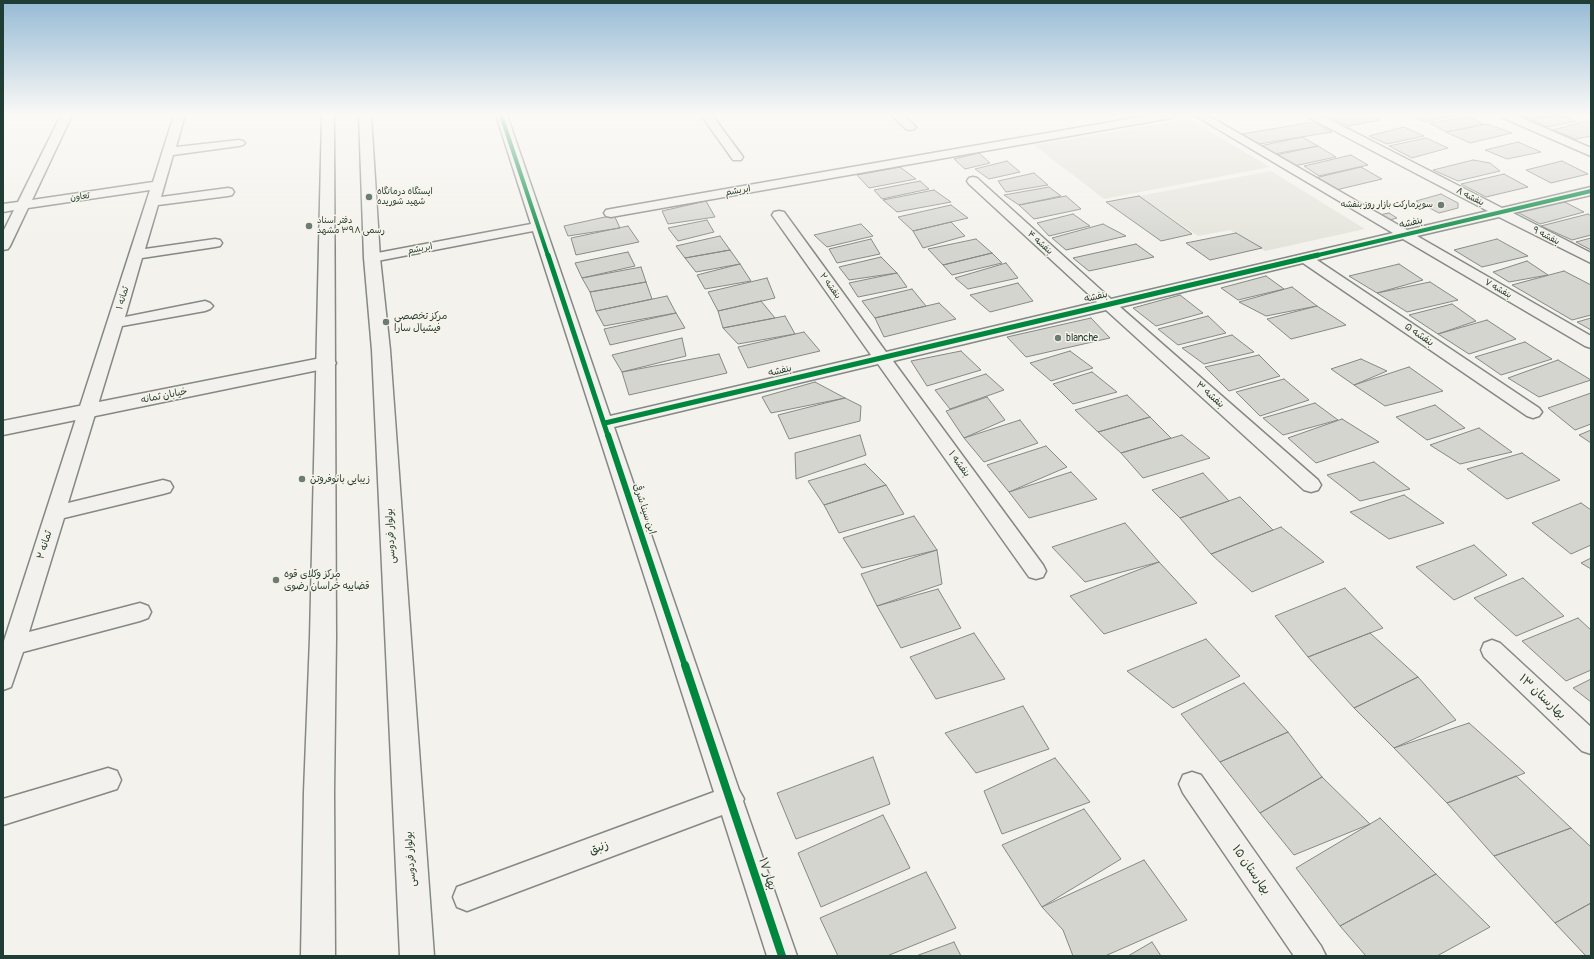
<!DOCTYPE html>
<html>
<head>
<meta charset="utf-8">
<style>
	body { margin:0 }
	#map { position:relative; width:1594px; height:959px; overflow:hidden; background:#f4f2ec; font-family:Pangolin,sans-serif }
	canvas { display:block }
	.frame { position:absolute; inset:0; border:4px solid #1f3d34; pointer-events:none }
</style>
</head>
<body>
<div id="map">
<canvas width="1594" height="959"></canvas>
<div class="frame"></div>
</div>
<script>
const ctx = document.querySelector('canvas').getContext('2d');
ctx.lineJoin = 'round';
function fill(path, color) {
  ctx.fillStyle = color;
  ctx.fill(path, 'evenodd');
}
function poly(rows) {
  const path = new Path2D();
  for (const r of rows) {
    path.moveTo(r[0], r[1]);
    for (let i = 2; i < r.length; i += 2) path.lineTo(r[i], r[i + 1]);
  }
  return path;
}
function strokePath(path, color, width, dash) {
  ctx.strokeStyle = color;
  ctx.lineWidth = width;
  ctx.lineCap = dash ? 'butt' : 'round';
  ctx.setLineDash(dash || []);
  ctx.stroke(path);
}
function label(font, color, halo, rows, align = 'center') {
  ctx.font = font + ' Pangolin,"Playpen Sans Arabic",sans-serif';
  ctx.lineWidth = 3;
  ctx.setLineDash([]);
  ctx.textBaseline = 'middle';
  ctx.strokeStyle = halo;
  ctx.fillStyle = color;
  for (const [text, x, y, turn = 0] of rows) {
    ctx.save();
    ctx.translate(x, y);
    ctx.rotate((+turn || 0) * Math.PI / 180);
    ctx.textAlign = isNaN(turn) ? turn : align;
    if (halo) ctx.strokeText(text, 0, 0);
    ctx.fillText(text, 0, 0);
    ctx.restore();
  }
}
fill(poly([
	[1271,171,1365,229,1265,251,1230,230,1198,236,1139,196]
]), '#e4e3db');
fill(poly([
	[1189,119,1270,167,1104,199,1034,145]
]), '#e2e2d9');
const building = poly([
	[1331,115,1367,115,1380,120,1349,126,1327,116,1331,115],
	[1411,115,1459,115,1425,122,1411,115],
	[1519,115,1551,115,1528,118,1519,115],
	[1554,115,1561,115,1576,121,1548,127,1532,120,1554,115],
	[1468,117,1484,124,1446,132,1430,123,1468,117],
	[1586,121,1591,123,1591,136,1576,139,1553,130,1586,121],
	[1313,122,1332,132,1259,144,1242,134,1313,122],
	[1488,124,1512,133,1470,143,1446,132,1488,124],
	[1404,127,1424,136,1387,144,1369,136,1404,127],
	[1302,137,1318,146,1274,154,1260,146,1302,137],
	[1426,138,1448,148,1412,158,1389,146,1426,138],
	[1518,142,1541,152,1507,159,1485,150,1518,142],
	[1318,146,1336,157,1294,166,1276,155,1318,146],
	[979,153,990,163,965,169,954,159,979,153],
	[1351,155,1368,165,1319,176,1304,166,1351,155],
	[1473,160,1490,163,1500,171,1458,181,1433,170,1473,160],
	[1007,161,1020,172,989,179,975,169,1007,161],
	[1562,161,1588,174,1551,183,1526,170,1562,161],
	[900,167,916,179,869,188,857,175,900,167],
	[1361,167,1382,179,1336,190,1315,178,1361,167],
	[1034,173,1048,185,1006,192,998,181,1034,173],
	[1504,174,1528,187,1486,197,1461,184,1504,174],
	[920,181,929,189,882,199,874,190,920,181],
	[1049,187,1061,196,1019,205,1004,195,1049,187],
	[934,190,951,202,897,212,883,200,934,190],
	[1441,194,1458,203,1458,208,1439,213,1416,201,1441,194],
	[1066,196,1081,209,1034,219,1019,205,1066,196],
	[1139,196,1192,234,1161,241,1106,202,1139,196],
	[1561,200,1584,212,1540,224,1517,212,1561,200],
	[706,201,715,217,668,224,662,211,706,201],
	[951,205,968,218,913,231,898,217,951,205],
	[1389,213,1397,218,1390,220,1379,215,1389,213],
	[1073,214,1090,226,1049,236,1037,223,1073,214],
	[1588,214,1591,216,1591,235,1572,240,1541,226,1588,214],
	[614,215,620,228,568,236,564,226,614,215],
	[707,220,714,232,678,241,668,228,707,220],
	[951,222,965,236,923,248,913,231,951,222],
	[861,224,873,236,827,247,814,235,861,224],
	[1103,224,1126,236,1066,250,1052,238,1103,224],
	[628,226,639,242,576,255,571,238,628,226],
	[1236,233,1262,248,1210,260,1186,243,1236,233],
	[720,236,730,250,685,258,676,246,720,236],
	[1591,238,1591,250,1576,242,1591,238],
	[871,239,880,254,837,263,829,249,871,239],
	[976,239,992,253,943,265,928,249,976,239],
	[1497,239,1528,256,1482,267,1454,250,1497,239],
	[1136,244,1154,257,1089,271,1073,258,1136,244],
	[730,250,740,264,696,272,685,258,730,250],
	[628,252,635,266,582,278,575,263,628,252],
	[992,253,1002,263,952,275,943,265,992,253],
	[881,257,897,273,849,280,839,267,881,257],
	[1527,261,1548,275,1509,282,1493,272,1527,261],
	[1006,263,1018,278,968,289,955,278,1006,263],
	[740,264,751,281,705,289,697,275,740,264],
	[1399,264,1423,280,1377,293,1349,276,1399,264],
	[641,267,646,282,590,292,582,278,641,267],
	[1564,271,1591,285,1591,315,1572,320,1512,285,1564,271],
	[897,273,907,287,858,297,849,283,897,273],
	[1266,276,1284,289,1238,300,1221,288,1266,276],
	[767,278,775,298,718,311,708,292,767,278],
	[646,282,652,299,596,311,590,292,646,282],
	[1430,282,1458,300,1407,312,1377,293,1430,282],
	[1018,283,1033,301,990,312,970,295,1018,283],
	[1292,287,1317,306,1266,316,1239,302,1292,287],
	[912,289,926,306,875,318,862,301,912,289],
	[1180,295,1203,313,1156,326,1133,308,1180,295],
	[667,296,676,313,604,326,596,311,667,296],
	[761,301,775,318,723,328,718,311,761,301],
	[939,303,956,319,884,337,875,318,939,303],
	[1452,304,1476,321,1438,334,1409,315,1452,304],
	[1317,306,1346,325,1291,339,1267,319,1317,306],
	[676,313,685,328,610,345,604,329,676,313],
	[785,316,795,334,738,344,723,328,785,316],
	[1208,316,1226,333,1178,345,1158,329,1208,316],
	[1091,318,1110,338,1026,357,1007,337,1091,318],
	[1591,318,1591,330,1577,322,1591,318],
	[1487,320,1516,339,1469,354,1438,334,1487,320],
	[804,332,820,351,748,368,738,347,804,332],
	[1232,335,1254,352,1204,364,1182,348,1232,335],
	[682,338,686,356,622,372,612,355,682,338],
	[1525,342,1552,359,1501,375,1475,357,1525,342],
	[961,351,981,370,927,386,911,361,961,351],
	[1070,351,1093,368,1051,381,1030,363,1070,351],
	[719,354,727,373,629,395,622,372,719,354],
	[1259,355,1280,376,1229,391,1205,367,1259,355],
	[1361,359,1387,371,1354,385,1331,369,1361,359],
	[1558,360,1591,380,1539,397,1508,378,1558,360],
	[1409,367,1443,391,1385,406,1354,385,1409,367],
	[1092,372,1117,392,1073,404,1053,384,1092,372],
	[986,374,1004,390,950,409,935,390,986,374],
	[1284,379,1309,400,1260,416,1236,392,1284,379],
	[815,382,845,398,771,413,762,397,815,382],
	[1591,393,1591,424,1575,430,1548,408,1591,393],
	[1127,395,1150,417,1098,432,1075,410,1127,395],
	[987,397,1005,420,964,438,946,411,987,397],
	[845,398,861,406,860,421,789,439,778,415,845,398],
	[1315,403,1338,420,1283,435,1263,418,1315,403],
	[1435,405,1465,428,1427,440,1396,417,1435,405],
	[1150,417,1171,438,1121,453,1098,432,1150,417],
	[1342,419,1379,442,1316,463,1288,438,1342,419],
	[1020,420,1038,443,984,462,964,438,1020,420],
	[1479,428,1512,452,1460,464,1430,445,1479,428],
	[1591,430,1591,443,1579,435,1591,430],
	[860,435,866,455,796,479,795,453,860,435],
	[1182,435,1210,458,1143,478,1121,453,1182,435],
	[1046,446,1067,467,1009,492,987,465,1046,446],
	[1522,453,1560,480,1507,499,1467,469,1522,453],
	[1374,462,1410,489,1360,501,1327,475,1374,462],
	[865,464,886,485,824,505,808,481,865,464],
	[1071,472,1097,499,1029,518,1009,492,1071,472],
	[1203,473,1229,501,1180,518,1152,490,1203,473],
	[886,485,904,514,839,533,824,505,886,485],
	[1404,495,1444,523,1389,539,1350,512,1404,495],
	[1240,497,1273,530,1211,554,1180,518,1240,497],
	[1581,503,1591,510,1591,545,1571,554,1532,523,1581,503],
	[914,516,937,550,862,568,843,538,914,516],
	[1125,523,1159,562,1085,582,1052,547,1125,523],
	[1281,527,1324,562,1252,592,1211,554,1281,527],
	[1474,545,1507,575,1454,600,1416,567,1474,545],
	[937,550,942,584,877,606,861,574,937,550],
	[1591,558,1591,569,1581,563,1591,558],
	[1159,562,1197,603,1104,634,1070,596,1159,562],
	[1523,578,1564,616,1516,636,1474,598,1523,578],
	[1345,588,1383,628,1308,657,1275,616,1345,588],
	[938,589,961,628,901,648,877,606,938,589],
	[1578,618,1591,630,1591,670,1566,681,1522,641,1578,618],
	[974,633,1005,679,936,699,910,657,974,633],
	[1370,633,1418,677,1354,708,1308,657,1370,633],
	[1206,639,1240,676,1173,708,1127,671,1206,639],
	[1418,677,1456,720,1394,748,1354,708,1418,677],
	[1591,679,1591,702,1573,688,1591,679],
	[1244,683,1288,732,1220,762,1181,714,1244,683],
	[1023,706,1049,749,976,773,945,733,1023,706],
	[1469,723,1525,773,1447,803,1394,748,1469,723],
	[1288,732,1322,777,1260,813,1220,762,1288,732],
	[873,757,890,804,796,839,777,793,873,757],
	[1055,758,1090,802,1002,834,984,791,1055,758],
	[1516,776,1571,828,1494,856,1447,803,1516,776],
	[1322,777,1370,824,1294,855,1260,813,1322,777],
	[1084,809,1121,859,1042,907,1002,845,1084,809],
	[883,815,910,868,821,907,798,853,883,815],
	[1380,818,1436,874,1340,926,1296,868,1380,818],
	[1571,828,1591,847,1591,903,1555,923,1494,856,1571,828],
	[1144,860,1187,920,1105,956,1073,956,1063,930,1042,907,1144,860],
	[926,872,956,928,887,956,838,956,820,918,926,872],
	[1436,874,1490,927,1437,956,1366,956,1340,926,1436,874],
	[1591,903,1591,956,1586,956,1555,923,1591,903],
	[954,942,961,956,916,956,954,942],
	[1152,942,1161,956,1128,956,1152,942]
]);
fill(building, '#d5d5d0');
strokePath(building, '#848985', 1);
const minor = poly([
	[61,115,72,115,32,200,153,182,174,115,185,115,176,147,239,140,243,141,245,143,243,145,239,146,173,155,161,197,228,188,232,189,234,192,232,195,228,196,158,205,145,249,215,239,220,240,222,243,220,246,215,247,142,258,125,317,205,301,210,303,213,306,210,309,205,311,122,326,68,503,163,480,170,482,173,487,170,492,163,494,64,518,29,632,140,603,148,606,151,612,148,618,140,621,23,652,11,687,3,690,3,644,150,190,28,208,10,246,8,249,3,250,3,232,14,210,3,212,3,204,18,202,61,115],
	[496,115,507,115,610,416,871,355,772,215,774,212,779,211,784,212,886,352,1097,302,969,184,967,181,969,178,973,177,977,178,1111,299,1393,233,1194,115,1207,115,1407,230,1488,211,1308,117,1307,115,1321,115,1502,208,1591,187,1591,195,1513,213,1591,253,1591,263,1499,217,1417,236,1591,336,1591,348,1585,346,1403,239,1317,260,1539,408,1542,412,1539,416,1533,418,1527,416,1303,263,1120,307,1318,480,1321,485,1318,490,1311,492,1304,490,1106,310,893,361,1043,565,1046,571,1043,577,1036,579,1029,577,878,364,614,427,739,790,744,799,743,801,797,956,767,956,722,815,467,911,457,907,453,897,457,887,714,792,533,231,372,262,367,261,365,258,367,255,372,254,531,224,496,115],
	[701,115,712,115,743,157,741,160,733,160,701,115],
	[891,115,903,115,916,127,914,129,910,130,906,129,891,115],
	[1151,115,1176,115,1171,118,611,217,606,216,604,213,606,210,611,209,1151,115],
	[1500,115,1515,115,1591,148,1591,156,1501,117,1500,115],
	[1492,640,1500,643,1591,727,1591,754,1582,751,1484,657,1481,650,1484,643,1492,640],
	[108,768,117,771,121,780,117,789,3,825,3,799,108,768],
	[1192,772,1201,775,1321,946,1326,956,1294,956,1183,793,1179,784,1183,775,1192,772]
]);
const tertiary = poly([
	[326,357,333,359,336,363,333,367,3,435,3,421,326,357]
]);
const primary = poly([
	[322,115,334,115,336,638,334,792,335,956,301,956,304,792,310,638,322,115],
	[359,115,371,115,380,258,390,350,434,956,400,956,372,350,364,258,359,115]
]);
strokePath(minor, '#848985', 3);
strokePath(tertiary, '#848985', 3);
strokePath(primary, '#848985', 3);
fill(minor, '#f2f1ed');
fill(tertiary, '#f2f1ed');
fill(primary, '#f2f1ed');
strokePath(poly([
	[501,115,548,256],
	[1314,256,1591,191]
]), '#00873e', 4);
strokePath(poly([
	[548,255,608,436],
	[605,423,1318,255]
]), '#00873e', 5);
strokePath(poly([
	[608,435,685,666]
]), '#00873e', 6);
strokePath(poly([
	[685,665,782,956]
]), '#00873e', 8);
const sky = ctx.createLinearGradient(0, 0, 0, 249);
sky.addColorStop(0, '#96bad5');
sky.addColorStop(0.46, '#faf9f6');
sky.addColorStop(1, '#faf9f600');
ctx.fillStyle = sky;
ctx.fillRect(0, 0, 1594, 249);
for (const [x, y, r, color] of [
	[369,197,4,"#6a7c74"],
	[1441,205,4,"#6a7c74"],
	[309,226,4,"#6a7c74"],
	[386,322,4,"#6a7c74"],
	[1058,338,4,"#6a7c74"],
	[302,479,4,"#6a7c74"],
	[276,580,4,"#6a7c74"]
]) {
  const dot = new Path2D();
  dot.arc(x, y, r, 0, 2 * Math.PI);
  ctx.fillStyle = color;
  ctx.fill(dot);
  strokePath(dot, '#f7f3e8', 1.5);
}
label('9px', '#1f3d34', '#f7f3e8', [
	["ابریشم",738,191,-10],
	["تعاون",80,197,-8],
	["بنفشه ۸",1470,197,27],
	["بنفشه ۹",1546,236,27],
	["بنفشه ۴",1040,243,42],
	["ابریشم",420,249,-11],
	["بنفشه ۲",830,286,54],
	["بنفشه ۷",1498,289,30],
	["ثمانه ۱",123,298,-73]
]);
label('9px', '#1f3d34', '#f7f3e8', [
	["ایستگاه درمانگاه",377,192],
	["شهید شوریده",377,202],
	["سوپرمارکت بازار روز بنفشه",1433,205,"right"],
	["دفتر اسناد",317,221],
	["رسمی ۳۹۸ مشهد",317,231]
], 'left');
label('10px', '#1f3d34', '#f7f3e8', [
	["بنفشه",1411,223,-13],
	["بنفشه",1096,297,-13],
	["بنفشه ۵",1419,335,34],
	["بنفشه",780,371,-13],
	["بنفشه ۳",1210,395,42],
	["خیابان ثمانه",164,396,-11],
	["بنفشه ۱",959,464,54],
	["ابن سینا شرقی",644,509,72],
	["بولوار فردوسی",391,536,-93],
	["ثمانه ۲",45,545,-73],
	["بولوار فردوسی",411,859,-94]
]);
label('10px', '#1f3d34', '#f7f3e8', [
	["مرکز تخصصی",394,316],
	["فیشیال سارا",394,328],
	["blanche",1066,338],
	["زیبایی بانوفروتن",310,479],
	["مرکز وکلای قوه",284,574],
	["قضاییه خراسان رضوی",284,586]
], 'left');
label('12px', '#1f3d34', '#f7f3e8', [
	["بهارستان ۱۳",1542,697,43],
	["زنبق",599,848,-20],
	["بهارستان ۱۵",1251,870,55],
	["بهار ۱۷",767,874,72]
]);
</script>
</body>
</html>
